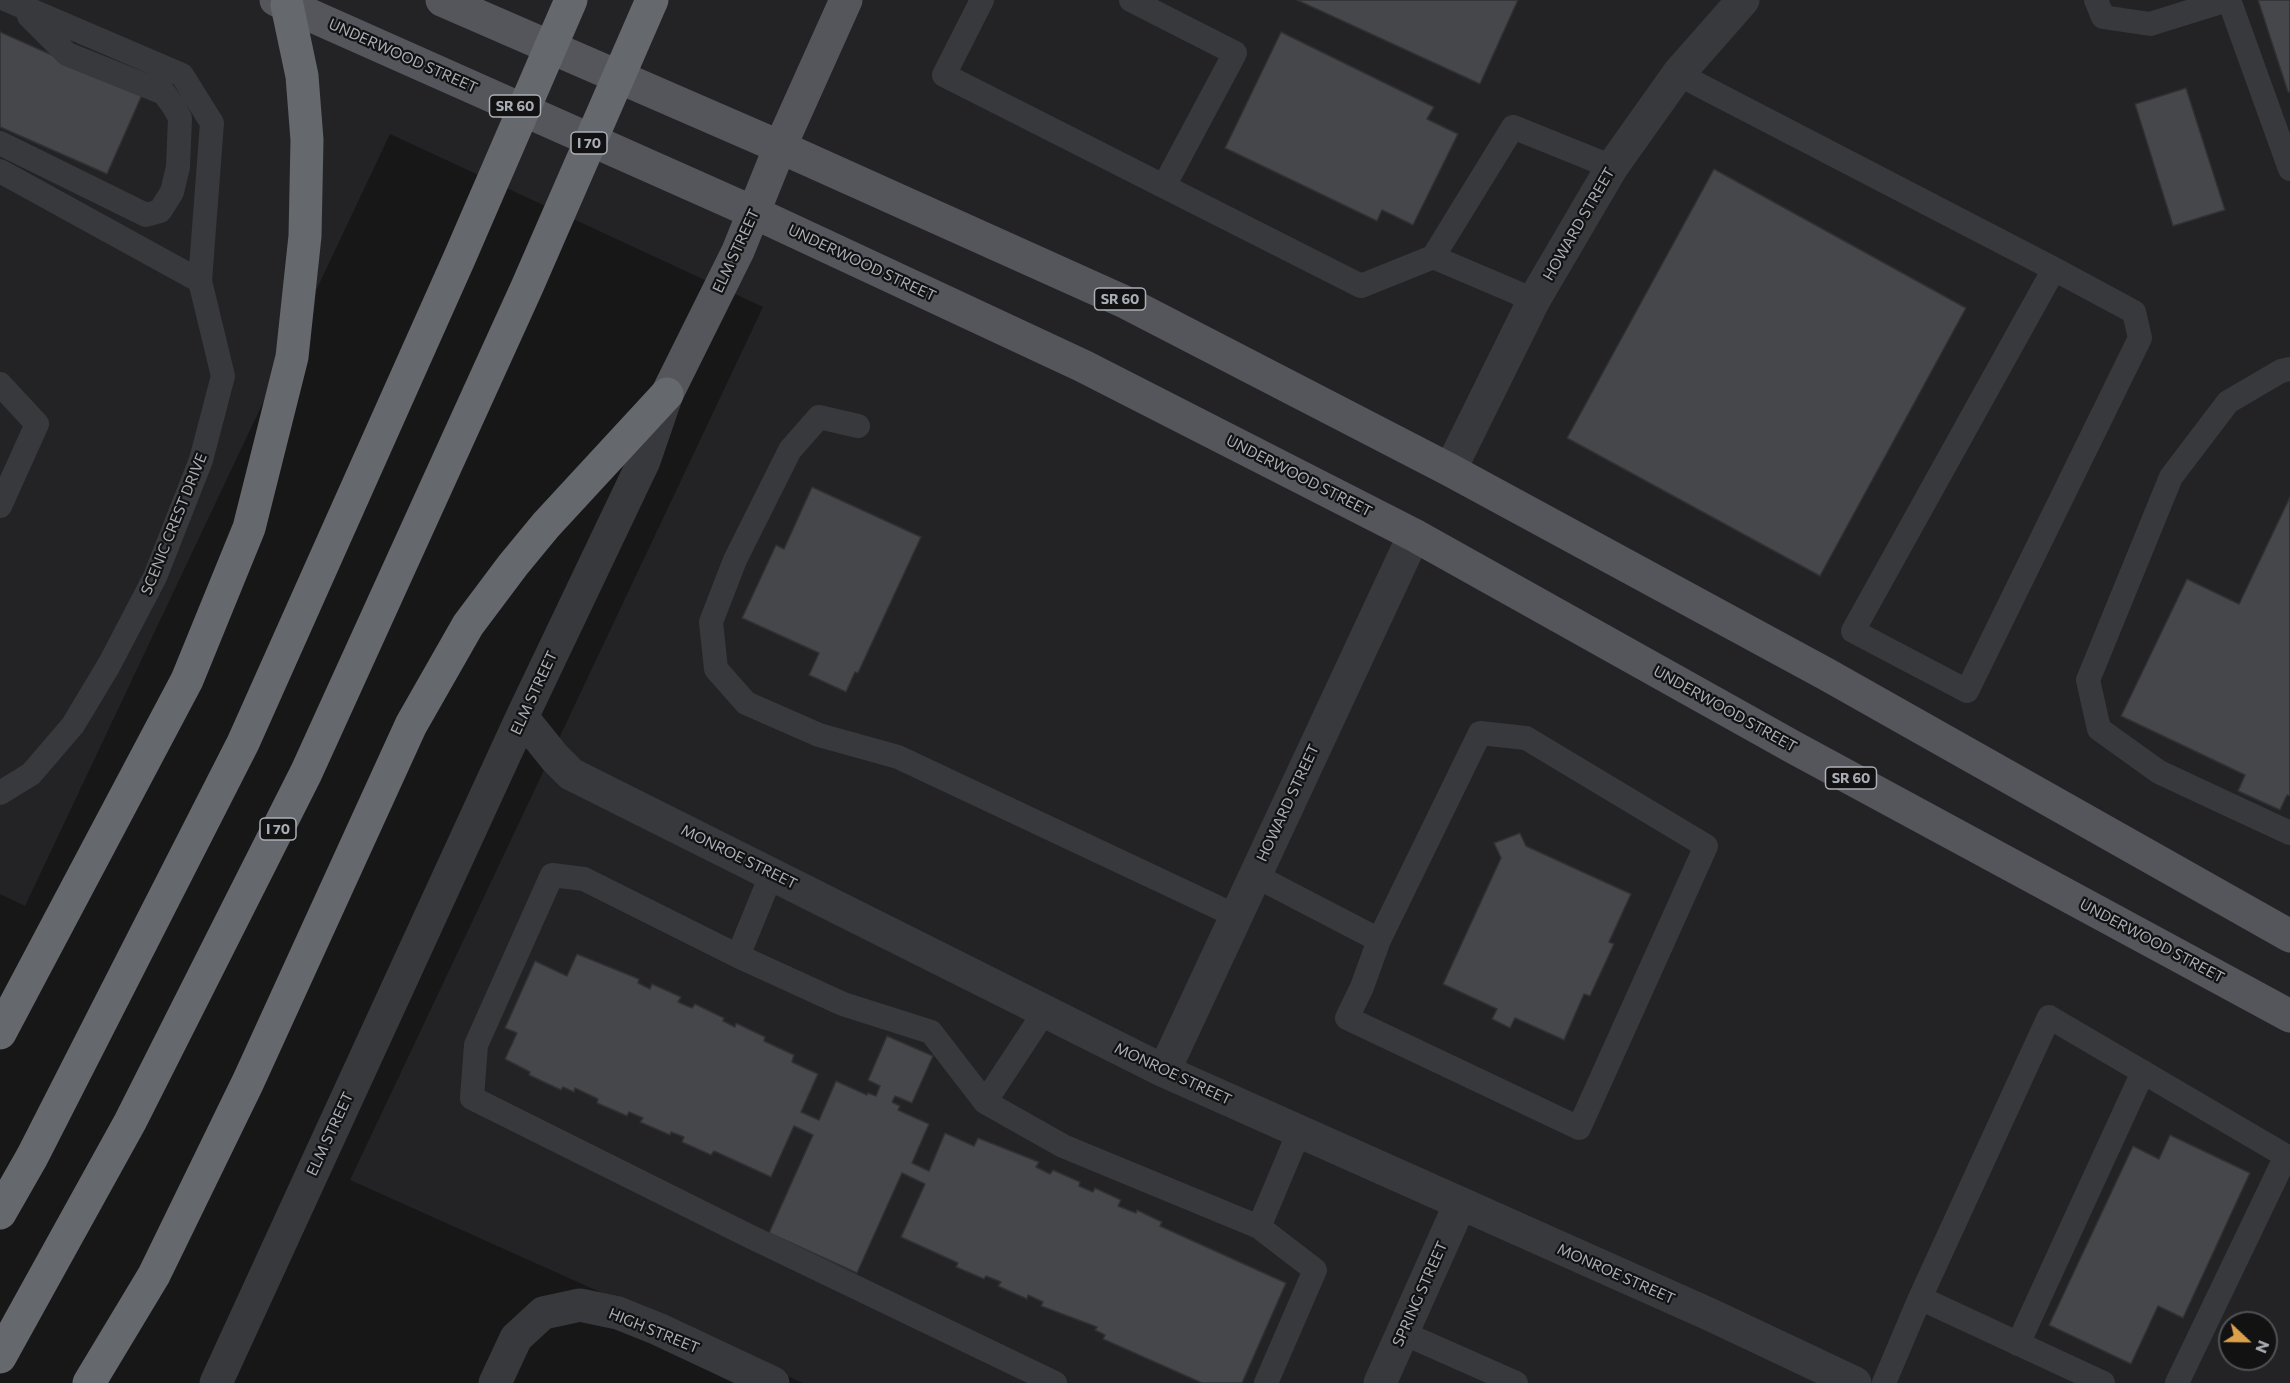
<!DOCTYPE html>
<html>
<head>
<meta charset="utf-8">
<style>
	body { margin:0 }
	#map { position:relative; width:2290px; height:1383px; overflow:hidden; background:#171718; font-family:Commissioner,sans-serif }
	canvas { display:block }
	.north { position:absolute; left:2218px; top:1311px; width:60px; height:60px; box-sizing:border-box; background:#121213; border:2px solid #4f5155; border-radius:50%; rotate:112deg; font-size:16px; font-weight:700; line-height:24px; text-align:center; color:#aaafb7 }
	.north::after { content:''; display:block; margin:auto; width:21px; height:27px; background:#dca04a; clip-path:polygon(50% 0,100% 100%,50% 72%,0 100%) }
</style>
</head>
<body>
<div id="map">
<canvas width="2290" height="1383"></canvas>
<div class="north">N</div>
</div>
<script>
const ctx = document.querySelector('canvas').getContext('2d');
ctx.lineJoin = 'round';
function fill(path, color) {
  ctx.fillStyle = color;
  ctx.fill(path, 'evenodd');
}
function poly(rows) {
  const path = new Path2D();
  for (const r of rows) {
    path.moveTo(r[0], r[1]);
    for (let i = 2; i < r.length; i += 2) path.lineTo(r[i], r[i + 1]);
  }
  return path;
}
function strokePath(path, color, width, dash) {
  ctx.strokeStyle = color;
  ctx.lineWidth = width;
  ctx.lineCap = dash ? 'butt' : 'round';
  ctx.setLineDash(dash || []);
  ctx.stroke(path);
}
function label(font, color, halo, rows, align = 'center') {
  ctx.font = font + ' Commissioner,sans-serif';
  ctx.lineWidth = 4.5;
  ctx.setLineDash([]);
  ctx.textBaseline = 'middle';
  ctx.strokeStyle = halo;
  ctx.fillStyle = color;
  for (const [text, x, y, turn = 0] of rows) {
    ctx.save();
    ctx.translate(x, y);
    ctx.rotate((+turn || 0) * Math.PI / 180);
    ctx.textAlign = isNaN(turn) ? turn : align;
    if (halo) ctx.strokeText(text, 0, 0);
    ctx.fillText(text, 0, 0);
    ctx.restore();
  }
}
fill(poly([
	[0,0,2290,0,2290,1383,803,1383,350,1180,763,307,390,134,25,906,0,894],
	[2230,1323,2266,1323,2266,1359,2230,1359]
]), '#232325');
const building = poly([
	[1297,0,1518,0,1480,84,1297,0],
	[2258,0,2290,0,2290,92,2288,92,2258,0],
	[0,32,142,95,107,174,0,127,0,32],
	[1281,32,1434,107,1427,119,1458,134,1413,225,1382,210,1377,221,1225,148,1281,32],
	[2186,88,2225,210,2173,226,2135,104,2186,88],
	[1714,169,1966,308,1820,576,1567,438,1714,169],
	[812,487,921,537,858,673,855,672,846,692,809,675,819,653,742,618,776,545,784,549,812,487],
	[2290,497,2290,796,2287,795,2280,810,2238,791,2245,775,2121,716,2187,579,2239,604,2290,497],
	[1520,833,1526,846,1631,894,1609,942,1614,944,1590,996,1584,994,1564,1040,1515,1018,1510,1028,1492,1019,1497,1009,1443,984,1501,858,1494,843,1520,833],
	[577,954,639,979,638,983,650,989,652,984,681,997,678,1002,692,1008,695,1004,724,1018,723,1021,735,1027,736,1023,765,1037,764,1041,794,1055,792,1062,818,1074,801,1112,819,1120,836,1081,867,1095,868,1093,876,1096,880,1086,868,1080,887,1036,933,1056,912,1103,895,1096,892,1102,900,1106,898,1110,929,1124,912,1163,929,1171,945,1133,974,1146,978,1138,1039,1162,1036,1167,1050,1174,1053,1170,1080,1182,1079,1186,1093,1192,1095,1188,1121,1200,1118,1206,1136,1213,1137,1210,1162,1222,1160,1226,1286,1283,1242,1383,1202,1383,1103,1339,1105,1335,1095,1330,1097,1327,1041,1306,1043,1302,1028,1295,1027,1299,998,1286,1001,1282,986,1276,984,1279,956,1267,958,1263,901,1237,925,1184,902,1173,857,1273,769,1233,813,1135,794,1126,771,1177,714,1151,711,1155,682,1142,684,1137,671,1132,670,1135,640,1122,643,1118,629,1112,627,1116,597,1103,598,1099,575,1088,574,1092,563,1087,561,1090,529,1075,530,1072,505,1059,517,1033,505,1028,535,961,567,976,577,954],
	[2170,1135,2250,1173,2183,1318,2158,1306,2131,1364,2049,1325,2133,1146,2159,1159,2170,1135]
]);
fill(building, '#46474b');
strokePath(building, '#313134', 1.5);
strokePath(poly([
	[982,0,944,75,1361,286,1433,257,1534,300],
	[1131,0,1235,53,1164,186],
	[2096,0,2103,17,2150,24,2227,0],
	[2229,0,2290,169],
	[1678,74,2054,269,2134,312,2140,338,1967,691,1853,631,2054,269],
	[0,143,146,215,160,211,172,192,178,167,180,118,174,107,164,93,67,54,29,16],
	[0,171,200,281],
	[1433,257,1513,127,1612,167],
	[2290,369,2281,371,2228,402,2171,477,2088,680,2099,729,2159,772,2290,833],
	[0,384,37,424,0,506],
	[858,426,819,417,790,450,735,560,711,622,716,669,746,703,819,735,898,757,1236,916],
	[1480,733,1526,738,1706,846,1579,1128,1347,1018,1362,987,1379,940,1480,733],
	[0,793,31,774,73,725,109,665,155,577,201,460,223,376,200,281,212,123,182,75,7,0],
	[1254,875,1379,940],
	[738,956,772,873],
	[985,1102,1045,1011],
	[1259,1227,1315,1270,1266,1383],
	[1920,1298,2103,1383],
	[1403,1333,1516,1383],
	[2018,1344,2143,1072],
	[1055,1383,747,1235,472,1098,476,1045,552,875,584,879,738,956,843,1004,931,1032,985,1102,1063,1146,1259,1227,1299,1132],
	[1884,1383,1920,1298,2049,1017,2286,1156,2177,1383]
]), '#38393d', 24);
strokePath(poly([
	[1450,470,1534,300,1612,167,1678,74,1743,0],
	[522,717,555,758,571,774,1164,1071,1711,1315,1855,1383],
	[1164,1071,1414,535],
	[216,1383,522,717,644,461,667,394],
	[495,1383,516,1338,543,1313,580,1305,618,1313,658,1329,773,1383],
	[1380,1383,1460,1204]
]), '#38393d', 33);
strokePath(poly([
	[276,0,755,213,1083,366,1414,535,1793,747,2290,1016],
	[442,0,780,147,1127,303,1450,470,1826,674,2290,936],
	[667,394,738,251,780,147,846,0]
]), '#54565b', 33);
strokePath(poly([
	[0,1033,187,680,249,528,292,357,305,236,307,140,302,76,287,5],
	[0,1213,32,1157,243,743,459,259,571,0],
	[0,1357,130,1122,306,773,527,287,652,0],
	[89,1383,154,1275,248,1082,411,725,468,625,513,565,546,525,667,394]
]), '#65686d', 33);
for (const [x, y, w] of [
	[515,106,51],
	[589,143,36],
	[1120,299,51],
	[1851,778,51],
	[278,829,36]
]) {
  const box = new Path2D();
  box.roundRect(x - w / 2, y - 11, w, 22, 4.5);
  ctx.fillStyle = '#121213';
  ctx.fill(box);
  strokePath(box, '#aaafb7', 1.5);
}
label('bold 14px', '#aaafb7', null, [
	["SR 60",515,106],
	["I 70",589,143],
	["SR 60",1120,299],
	["SR 60",1851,778],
	["I 70",278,829]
]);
label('15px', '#aaafb7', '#121213', [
	["UNDERWOOD STREET",403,56,24],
	["HOWARD STREET",1579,224,-60],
	["ELM STREET",736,251,-65],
	["UNDERWOOD STREET",862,263,25],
	["UNDERWOOD STREET",1299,476,27],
	["SCENIC CREST DRIVE",174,524,-68],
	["ELM STREET",534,693,-65],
	["UNDERWOOD STREET",1725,709,29],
	["HOWARD STREET",1288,803,-65],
	["MONROE STREET",739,857,26],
	["UNDERWOOD STREET",2152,941,28],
	["MONROE STREET",1173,1074,25],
	["ELM STREET",330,1134,-65],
	["MONROE STREET",1616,1274,24],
	["SPRING STREET",1420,1294,-66],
	["HIGH STREET",654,1331,22]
]);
</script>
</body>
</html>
